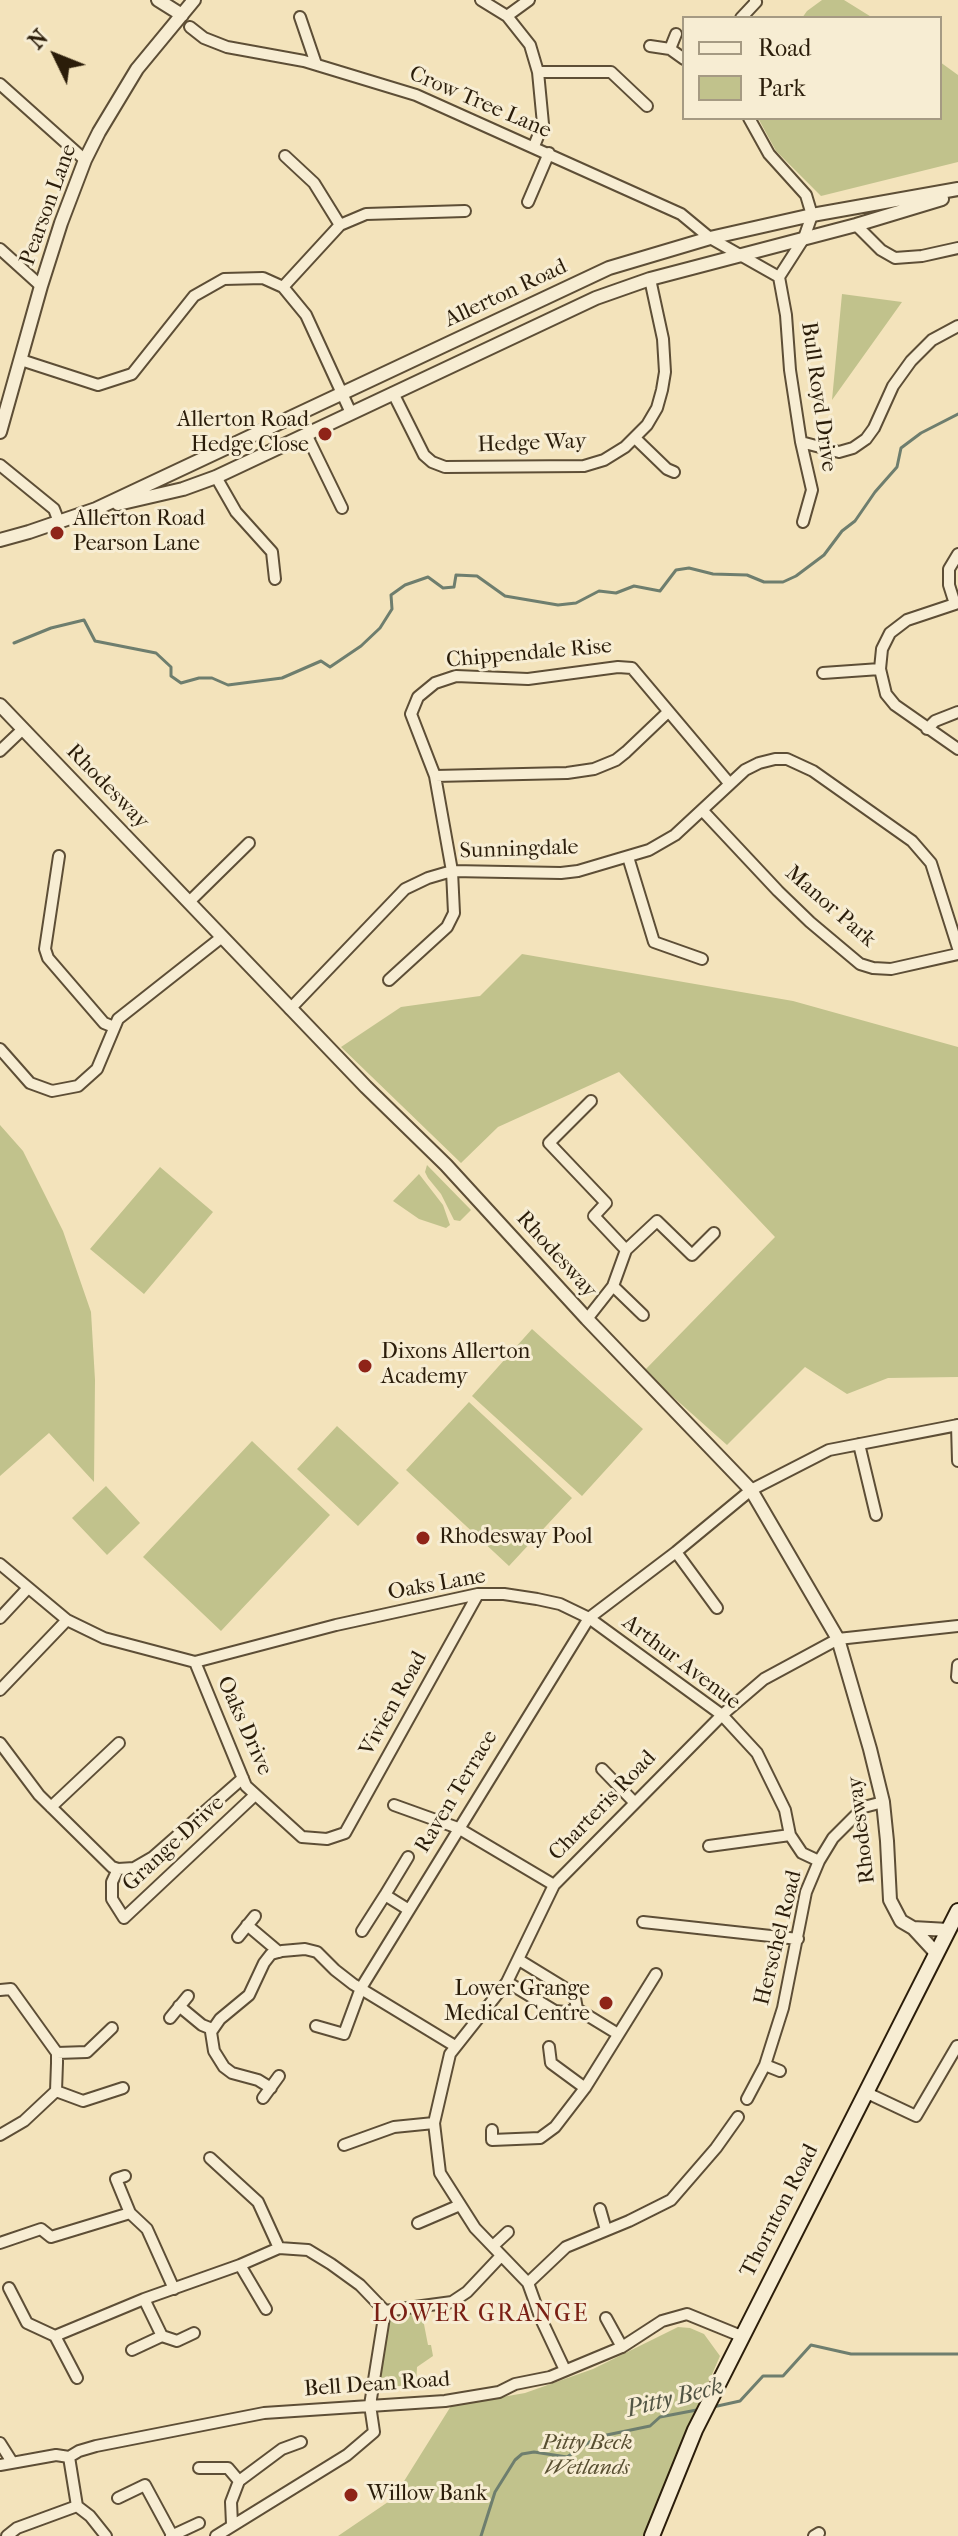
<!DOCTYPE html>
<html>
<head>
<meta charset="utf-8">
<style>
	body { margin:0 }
	#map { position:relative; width:958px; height:2536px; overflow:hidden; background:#f3e3bb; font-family:"IM FELL French Canon",serif }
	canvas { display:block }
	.legend { position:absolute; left:682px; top:16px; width:260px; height:104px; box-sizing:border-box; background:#f7edd3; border:2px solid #a59a83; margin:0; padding:10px 14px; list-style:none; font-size:24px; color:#2b1d0a }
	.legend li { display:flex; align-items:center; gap:16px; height:40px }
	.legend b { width:40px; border:2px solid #a59a83 }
	.north { position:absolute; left:16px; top:16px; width:80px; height:80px; -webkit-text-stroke:6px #f7edd3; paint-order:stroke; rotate:313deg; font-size:22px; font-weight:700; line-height:32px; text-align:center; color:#2b1d0a }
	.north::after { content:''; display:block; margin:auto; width:28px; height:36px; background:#2b1d0a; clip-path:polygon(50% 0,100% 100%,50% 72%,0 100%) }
</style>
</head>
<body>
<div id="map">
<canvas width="958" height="2536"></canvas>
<ul class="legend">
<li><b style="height:10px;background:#f7edd3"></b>Road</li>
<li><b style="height:22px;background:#c1c28c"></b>Park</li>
</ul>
<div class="north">N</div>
</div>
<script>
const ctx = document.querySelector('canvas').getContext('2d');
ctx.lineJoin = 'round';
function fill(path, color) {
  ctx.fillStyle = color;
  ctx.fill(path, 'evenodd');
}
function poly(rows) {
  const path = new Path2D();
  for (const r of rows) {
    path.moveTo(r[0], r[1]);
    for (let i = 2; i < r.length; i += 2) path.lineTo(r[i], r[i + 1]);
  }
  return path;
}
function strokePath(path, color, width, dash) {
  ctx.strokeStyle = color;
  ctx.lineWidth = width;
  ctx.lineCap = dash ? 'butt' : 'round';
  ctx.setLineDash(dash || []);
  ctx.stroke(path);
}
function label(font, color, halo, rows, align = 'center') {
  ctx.font = font + ' "IM FELL French Canon",serif';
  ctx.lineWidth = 6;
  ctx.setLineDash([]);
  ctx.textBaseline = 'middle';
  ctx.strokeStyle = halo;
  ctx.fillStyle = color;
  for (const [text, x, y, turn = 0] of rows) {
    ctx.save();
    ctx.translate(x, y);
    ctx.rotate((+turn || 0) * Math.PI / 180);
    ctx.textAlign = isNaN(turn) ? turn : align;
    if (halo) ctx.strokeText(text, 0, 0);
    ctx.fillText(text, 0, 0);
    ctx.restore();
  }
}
fill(poly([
	[822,0,844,0,873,18,802,18,807,11],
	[940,62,958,75,958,162,821,196,776,151,758,118,940,118],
	[842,294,902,302,832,400],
	[522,954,793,1001,958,1047,958,1377,888,1378,847,1394,805,1367,727,1445,644,1371,775,1237,619,1072,498,1127,461,1163,341,1047,401,1007,480,996],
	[0,1125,23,1151,63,1231,91,1312,95,1380,94,1482,49,1433,0,1476],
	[427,1165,471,1210,460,1221,454,1220,441,1194,428,1178,425,1172],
	[160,1167,213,1212,144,1294,90,1249],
	[419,1174,443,1205,450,1225,446,1228,419,1219,393,1201],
	[532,1329,643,1429,582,1496,472,1396],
	[469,1402,572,1498,509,1566,406,1470],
	[337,1426,399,1483,358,1526,297,1469],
	[252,1441,330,1515,221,1631,143,1557],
	[106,1486,140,1523,107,1555,72,1518],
	[422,2314,428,2345,431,2345,433,2356,417,2367,416,2386,383,2386,378,2374,390,2318,396,2315],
	[678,2327,690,2328,704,2334,720,2356,664,2485,644,2536,338,2536,388,2502,401,2486,451,2406,525,2393,593,2369]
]), '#c1c28c');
strokePath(poly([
	[14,643,51,628,84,620,95,641,156,653,171,667,171,676,181,683,199,678,212,678,228,685,282,678,321,661,330,667,361,646,380,628,392,609,391,595,405,585,428,577,443,588,454,587,456,575,477,576,505,596,558,605,576,603,599,591,616,593,634,586,660,591,676,570,689,568,713,574,747,575,764,582,783,582,796,576,824,555,842,531,855,521,875,492,897,467,901,448,921,433,958,414],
	[713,2407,740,2401,763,2376,783,2376,811,2345,851,2354,958,2354],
	[481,2536,495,2492,515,2460,522,2454,534,2452,567,2457,597,2437,650,2426,660,2417,702,2409]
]), '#6e7e6e', 3);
const minor = poly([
	[481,0,507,16,530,45,538,72,543,124,534,146],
	[507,16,529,0],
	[300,17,316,64],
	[741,18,756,2,755,0],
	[190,27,204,38,227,47,304,61,416,95,681,214,710,238,779,277],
	[650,46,670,49,684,59],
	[670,49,676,34],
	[538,72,611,72,647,106],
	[0,84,85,160],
	[749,118,769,154,806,195,812,215,804,238,779,277,786,315,790,370,801,442,812,490,803,522],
	[285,156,314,183,340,225],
	[528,202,549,153],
	[856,225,881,250,895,258,922,256,958,248],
	[0,249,41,286],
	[283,287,340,225,366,214,465,211],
	[21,360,98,385,132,374,194,296,224,279,263,278,283,287,306,315,351,413],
	[393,393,424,455,432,462,445,467,584,466,604,460,625,447,647,425,657,408,662,390,665,372,663,339,650,279],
	[306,434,342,508],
	[635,438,667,469,674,472],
	[801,442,839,452,853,448,866,439,874,428,893,386,911,361,932,340,958,326],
	[0,465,54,509,59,522],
	[216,477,236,512,272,552,275,579],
	[958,603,907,620,890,633,882,649,880,669,886,694,895,705,958,749],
	[955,604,949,585,949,569,958,554],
	[823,673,880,669],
	[927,729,935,721,958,712],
	[0,751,23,729],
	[435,776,567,773,594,769,616,760,626,752,668,712],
	[703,811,778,891,810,922,860,964,873,968,891,969,958,954],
	[59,856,45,949,48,958,104,1023,114,1027],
	[628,857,654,942,702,959],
	[189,902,249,843],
	[389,980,447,927,454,913,452,871,435,776,411,714,418,697,435,683,456,676,528,679,618,667,632,668,729,783],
	[290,1009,405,889,428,878,452,871,561,873,578,871,649,850,675,835,745,770,759,763,775,759,787,759,813,771,912,841,931,863,958,948],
	[0,1049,30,1083,52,1091,78,1086,97,1069,118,1019,222,937],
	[591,1101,549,1143,606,1203,594,1216,626,1250],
	[613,1286,643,1315],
	[587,1319,613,1286,626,1250,657,1221,692,1255,714,1233],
	[957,1425,958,1461],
	[859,1444,876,1515],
	[676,1552,717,1608],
	[0,1564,67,1620,104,1638,195,1662,336,1625,478,1594,504,1594,537,1599,560,1604,589,1618,676,1552,751,1490,829,1450,958,1425],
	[0,1618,28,1588],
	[195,1662,246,1786,302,1837,327,1839,345,1833,478,1594],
	[957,1677,958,1665],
	[0,1690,67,1620],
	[0,1743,39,1795,112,1867,118,1869,134,1868,153,1857,243,1778],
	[602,1769,634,1802],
	[394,1805,458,1828,554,1885],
	[51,1807,119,1743],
	[709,1846,790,1835],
	[408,1857,385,1895,409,1910],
	[118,1869,112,1882,112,1899,124,1918,255,1795],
	[643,1922,798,1939],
	[247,1925,279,1952],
	[362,1931,385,1895],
	[238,1937,255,1916],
	[519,1960,568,1990,575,1998,577,2009,618,2034],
	[507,1982,555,2011,565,2012,577,2009],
	[0,1990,11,1989,57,2053,57,2063,56,2091,24,2121,0,2135],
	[179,2006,202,2025,212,2029],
	[170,2018,188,1996],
	[316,2026,344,2034,361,1988,589,1618,722,1715,757,1753,785,1810,790,1835,802,1853,819,1861],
	[549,2047,551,2063,585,2088],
	[57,2053,87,2052,112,2028],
	[765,2065,780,2071],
	[271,2088,258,2080,232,2073,224,2067,214,2051,211,2032,220,2019,249,1995,264,1963,271,1954,282,1951,305,1949,317,1952,335,1970,353,1984,455,2046],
	[56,2091,83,2101,123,2088],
	[865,2092,916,2116,957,2046],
	[263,2098,279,2076],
	[747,2099,765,2065,783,2008,806,1892,819,1861,833,1838,864,1807,883,1802],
	[492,2130,492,2140,540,2138,555,2127,585,2088,656,1974],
	[344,2145,394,2127,434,2123],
	[210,2158,258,2202,279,2248],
	[125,2176,116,2179,130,2213,147,2229,174,2289],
	[600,2209,606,2230],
	[418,2223,460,2205],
	[0,2243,41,2229,51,2237,130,2213],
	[493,2246,508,2232],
	[240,2265,266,2309],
	[528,2283,566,2247,629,2221,671,2200,716,2148,738,2117],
	[9,2288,27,2323,55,2336,144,2299,240,2265,279,2248,308,2250,331,2264,360,2285,385,2311,370,2405,374,2432,347,2455,216,2536],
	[144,2299,162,2336,177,2341,194,2333],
	[385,2311,452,2302,467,2292,500,2257],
	[606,2318,622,2347],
	[55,2336,77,2378],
	[132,2350,162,2336],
	[565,2370,541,2319,528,2283,475,2228,440,2173,434,2123,450,2054,507,1982,554,1885,722,1715,764,1679,838,1639,958,1626],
	[0,2443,12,2462],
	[69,2457,77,2506],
	[0,2465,56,2455,69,2457,79,2451,96,2446,264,2413,445,2401,499,2392,515,2384,550,2377,622,2347,662,2321,687,2314,741,2336],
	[199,2468,228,2468,239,2481,231,2502,232,2524],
	[239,2481,282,2449,301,2442],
	[118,2498,145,2485,172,2535],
	[77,2506,90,2516,106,2536],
	[7,2536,17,2528,77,2506],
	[171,2536,199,2523],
	[814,2536,819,2533]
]);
const tertiary = poly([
	[158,0,182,15],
	[0,432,41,286,61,223,85,160,99,132,137,69,194,0],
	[118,504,183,489,216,477,596,298,650,279,856,225,942,199],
	[0,540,29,532,96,509,609,268,710,238,812,215,958,189],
	[0,705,366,1087,446,1165,587,1319,751,1490,838,1639,870,1749,883,1802,887,1841,890,1900,901,1921,913,1928,936,1953],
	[913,1928,948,1930]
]);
const secondary = poly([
	[652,2536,695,2430,958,1911]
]);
strokePath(minor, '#5d4e36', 14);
strokePath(tertiary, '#5d4e36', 16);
strokePath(secondary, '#2b1d0a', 18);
strokePath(minor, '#f7edd3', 10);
strokePath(tertiary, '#f7edd3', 12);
strokePath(secondary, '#f7edd3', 14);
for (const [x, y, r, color] of [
	[325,434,8,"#8f2418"],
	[57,533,8,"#8f2418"],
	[365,1366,8,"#8f2418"],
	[423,1538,8,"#8f2418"],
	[606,2003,8,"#8f2418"],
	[351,2495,8,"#8f2418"]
]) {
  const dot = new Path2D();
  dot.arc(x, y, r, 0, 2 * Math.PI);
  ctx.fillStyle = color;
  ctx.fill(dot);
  strokePath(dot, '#f7edd3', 3);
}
label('22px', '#2b1d0a', '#f7edd3', [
	["Crow Tree Lane",480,103,23],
	["Pearson Lane",49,205,-70],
	["Allerton Road",506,294,-25],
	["Bull Royd Drive",818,397,82],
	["Hedge Way",532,444,-2],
	["Chippendale Rise",529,654,-5],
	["Rhodesway",107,787,46],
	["Sunningdale",519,850,-2],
	["Manor Park",830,907,41],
	["Rhodesway",556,1255,48],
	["Oaks Lane",437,1585,-10],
	["Arthur Avenue",681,1663,37],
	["Vivien Road",394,1704,-61],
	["Oaks Drive",244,1726,66],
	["Raven Terrace",457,1792,-59],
	["Charteris Road",603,1806,-46],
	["Rhodesway",862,1830,-97],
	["Grange Drive",174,1844,-43],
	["Herschel Road",779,1938,-76],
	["Thornton Road",780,2211,-63],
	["Bell Dean Road",377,2385,-4]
]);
label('22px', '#2b1d0a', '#f7edd3', [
	["Allerton Road",309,421,"right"],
	["Hedge Close",309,446,"right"],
	["Allerton Road",73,520],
	["Pearson Lane",73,545],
	["Dixons Allerton",381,1353],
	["Academy",381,1378],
	["Rhodesway Pool",439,1538],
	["Lower Grange",590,1990,"right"],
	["Medical Centre",590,2015,"right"],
	["Willow Bank",367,2495]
], 'left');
label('italic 22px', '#584f31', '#f7edd3', [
	["Pitty Beck",587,2444],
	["Wetlands",587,2469]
]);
ctx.letterSpacing = '2px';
label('24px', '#7a1f14', '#f7edd3', [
	["LOWER GRANGE",481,2315]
]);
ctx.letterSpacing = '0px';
label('italic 24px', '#525544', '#f7edd3', [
	["Pitty Beck",675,2399,-14]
]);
</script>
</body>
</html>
